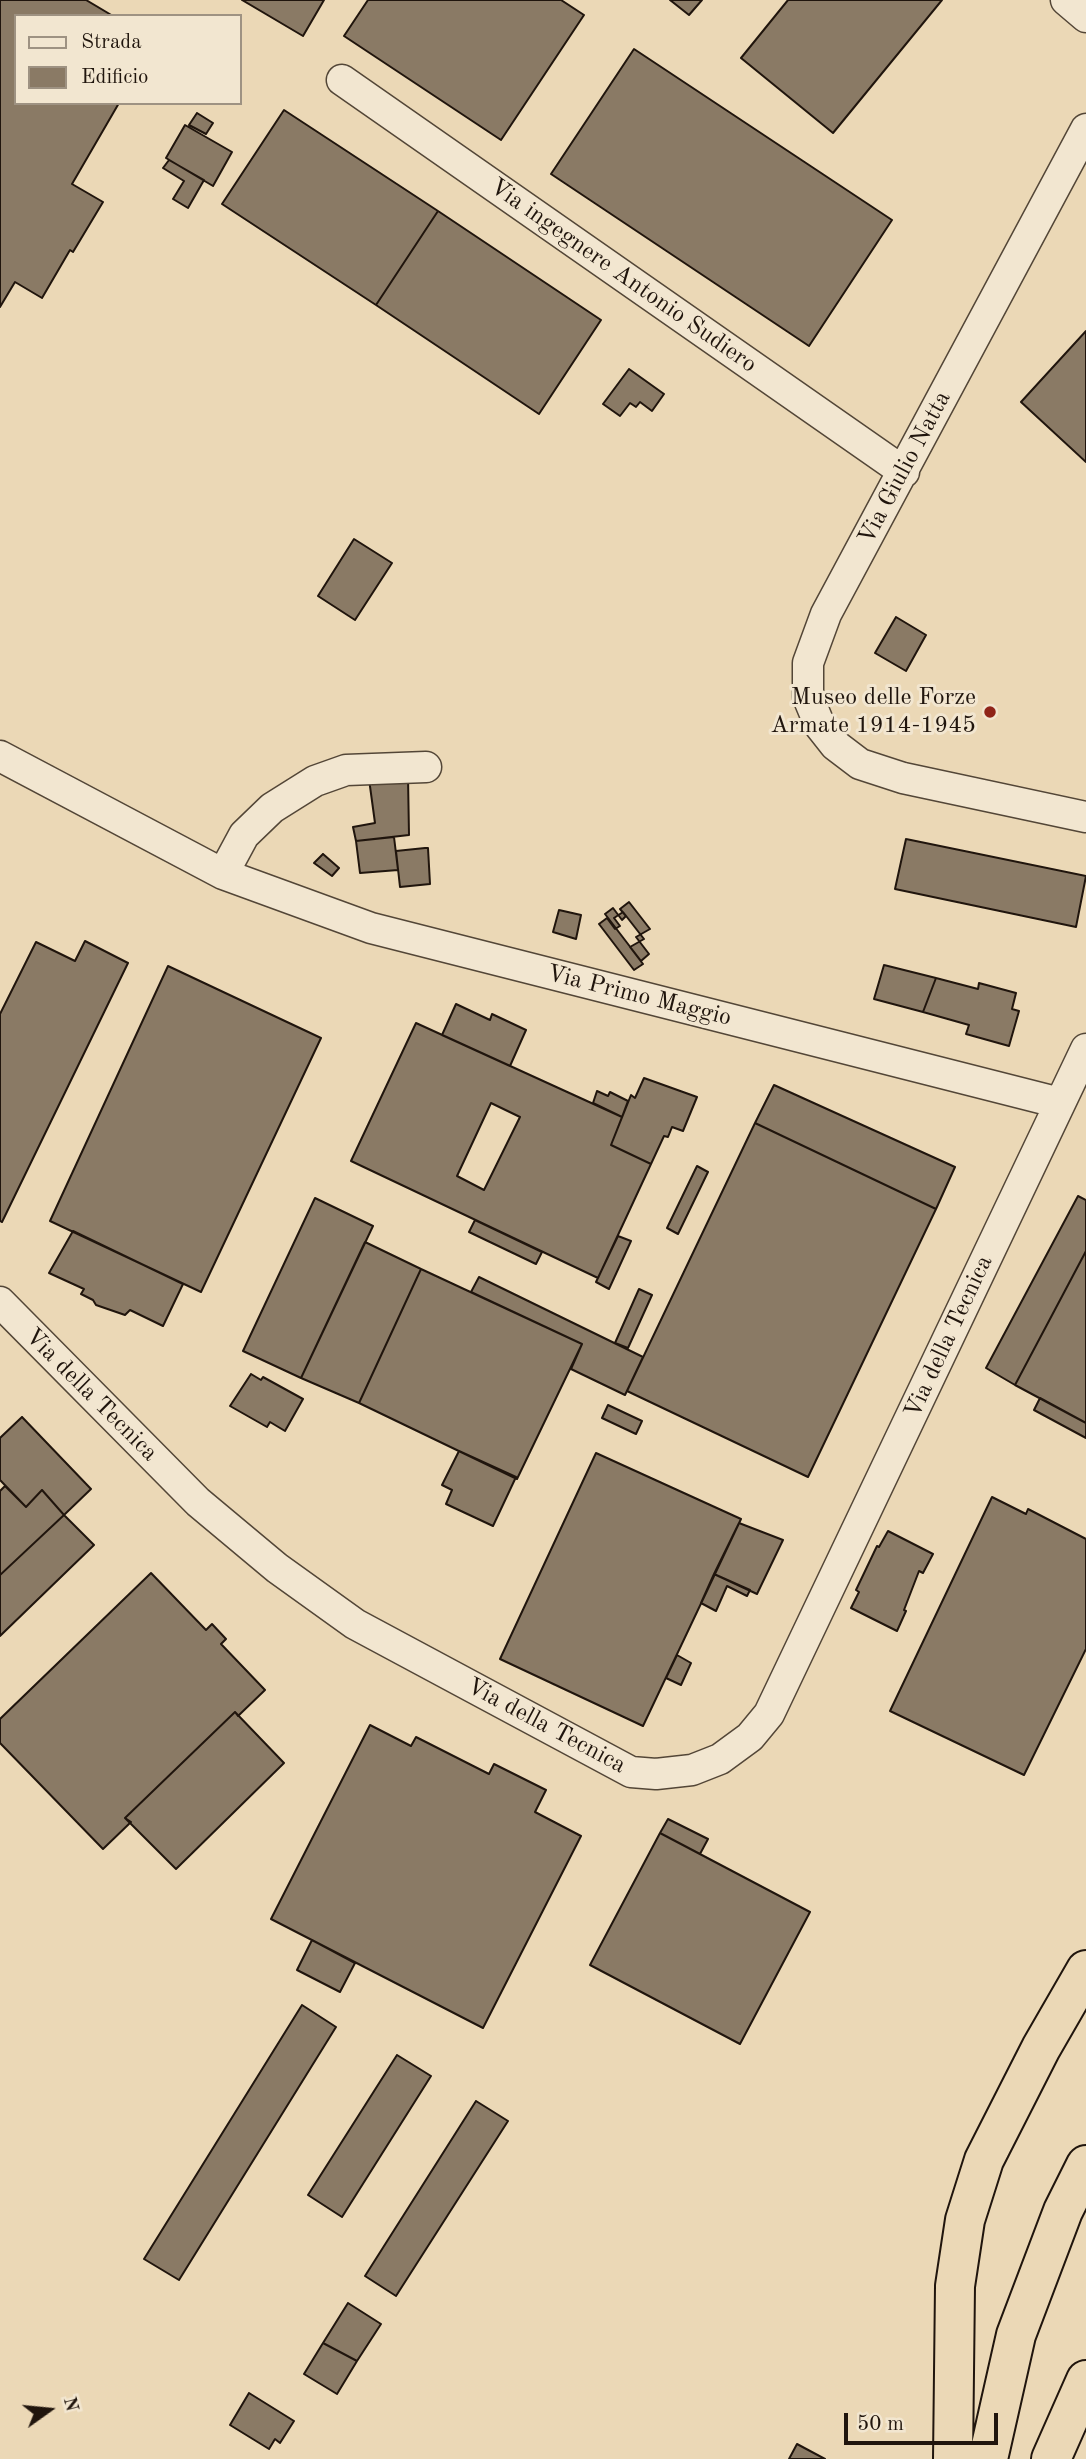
<!DOCTYPE html>
<html>
<head>
<meta charset="utf-8">
<style>
	body { margin:0 }
	#map { position:relative; width:1086px; height:2459px; overflow:hidden; background:#ebd8b6; font-family:"Old Standard TT",serif }
	canvas { display:block }
	.legend { position:absolute; left:14px; top:14px; width:228px; height:91px; box-sizing:border-box; background:#f2e6d0; border:2px solid #9e9282; margin:0; padding:9px 12px; list-style:none; font-size:21px; color:#20150d }
	.legend li { display:flex; align-items:center; gap:14px; height:35px }
	.legend b { width:35px; border:2px solid #9e9282 }
	.north { position:absolute; left:14px; top:2375px; width:70px; height:70px; -webkit-text-stroke:5px #f2e6d0; paint-order:stroke; rotate:75deg; font-size:19px; font-weight:700; line-height:28px; text-align:center; color:#20150d }
	.north::after { content:''; display:block; margin:auto; width:24px; height:32px; background:#20150d; clip-path:polygon(50% 0,100% 100%,50% 72%,0 100%) }
	.scale { position:absolute; left:844px; top:2413px; width:154px; height:32px; box-sizing:border-box; border:4px solid #20150d; border-top:0; padding-left:9px; font-size:21px; line-height:24px; white-space:nowrap; color:#20150d; -webkit-text-stroke:5px #f2e6d0; paint-order:stroke }
</style>
</head>
<body>
<div id="map">
<canvas width="1086" height="2459"></canvas>
<ul class="legend">
<li><b style="height:9px;background:#f2e6d0"></b>Strada</li>
<li><b style="height:19px;background:#8a7a65"></b>Edificio</li>
</ul>
<div class="north">N</div>
<div class="scale">50 m</div>
</div>
<script>
const ctx = document.querySelector('canvas').getContext('2d');
ctx.lineJoin = 'round';
function fill(path, color) {
  ctx.fillStyle = color;
  ctx.fill(path, 'evenodd');
}
function poly(rows) {
  const path = new Path2D();
  for (const r of rows) {
    path.moveTo(r[0], r[1]);
    for (let i = 2; i < r.length; i += 2) path.lineTo(r[i], r[i + 1]);
  }
  return path;
}
function strokePath(path, color, width, dash) {
  ctx.strokeStyle = color;
  ctx.lineWidth = width;
  ctx.lineCap = dash ? 'butt' : 'round';
  ctx.setLineDash(dash || []);
  ctx.stroke(path);
}
function label(font, color, halo, rows, align = 'center') {
  ctx.font = font + ' "Old Standard TT",serif';
  ctx.lineWidth = 6;
  ctx.setLineDash([]);
  ctx.textBaseline = 'middle';
  ctx.strokeStyle = halo;
  ctx.fillStyle = color;
  for (const [text, x, y, turn = 0] of rows) {
    ctx.save();
    ctx.translate(x, y);
    ctx.rotate((+turn || 0) * Math.PI / 180);
    ctx.textAlign = isNaN(turn) ? turn : align;
    if (halo) ctx.strokeText(text, 0, 0);
    ctx.fillText(text, 0, 0);
    ctx.restore();
  }
}
const building = poly([
	[0,0,86,0,113,16,16,16,16,103,119,103,72,184,103,202,73,252,70,250,42,298,15,282,0,307,0,0],
	[242,0,324,0,303,36,242,0],
	[368,0,561,0,584,15,501,140,344,36,368,0],
	[670,0,702,0,689,15,670,0],
	[788,0,942,0,833,133,741,58,788,0],
	[634,49,892,220,809,346,551,174,634,49],
	[284,110,438,211,376,305,222,204,284,110],
	[197,113,213,123,206,134,189,125,197,113],
	[185,125,232,152,213,186,166,158,185,125],
	[169,160,204,180,188,208,173,199,184,181,163,168,169,160],
	[438,211,601,320,539,414,376,305,438,211],
	[1086,331,1086,462,1021,402,1086,331],
	[629,369,664,394,652,411,640,402,636,407,630,403,620,416,603,404,629,369],
	[354,539,392,563,355,620,318,596,354,539],
	[896,617,926,635,906,671,875,653,896,617],
	[408,776,409,835,356,841,353,827,375,823,369,779,408,776],
	[394,837,398,870,360,873,356,841,394,837],
	[906,839,1086,876,1076,927,895,889,906,839],
	[425,848,428,848,430,884,400,887,396,851,425,848],
	[323,854,339,868,332,876,314,863,323,854],
	[629,902,650,929,636,937,649,954,641,961,605,914,613,908,622,920,626,916,620,909,629,902],
	[559,910,581,915,576,939,553,932,559,910],
	[623,912,644,939,630,947,643,964,634,970,599,924,607,918,615,929,620,926,614,918,623,912],
	[85,941,128,963,2,1222,0,1221,0,1014,36,942,75,961,85,941],
	[884,965,936,978,923,1012,874,999,884,965],
	[168,966,321,1038,201,1292,50,1221,168,966],
	[936,978,978,989,979,983,1016,993,1012,1009,1019,1011,1009,1046,966,1034,969,1025,923,1012,936,978],
	[456,1004,490,1020,492,1014,526,1030,510,1066,442,1035,456,1004],
	[416,1023,622,1117,611,1145,651,1164,598,1278,351,1161,416,1023],
	[491,1103,520,1117,484,1190,457,1176,491,1103],
	[644,1078,697,1097,683,1131,672,1127,668,1137,664,1136,651,1164,611,1145,631,1095,635,1098,644,1078],
	[774,1085,955,1167,936,1209,755,1123,774,1085],
	[597,1091,608,1096,610,1092,628,1101,622,1117,593,1103,597,1091],
	[755,1123,936,1209,808,1477,627,1391,755,1123],
	[697,1166,708,1172,678,1234,667,1228,697,1166],
	[1078,1196,1086,1200,1086,1251,1015,1385,986,1368,1078,1196],
	[315,1198,373,1226,301,1378,243,1351,315,1198],
	[475,1220,542,1252,536,1264,469,1232,475,1220],
	[73,1231,183,1284,163,1326,130,1310,125,1315,96,1305,93,1300,81,1294,84,1289,49,1273,73,1231],
	[618,1236,631,1241,609,1289,596,1282,618,1236],
	[365,1242,421,1269,359,1403,301,1378,365,1242],
	[1086,1251,1086,1423,1015,1385,1086,1251],
	[421,1269,582,1344,517,1479,359,1403,421,1269],
	[479,1277,643,1357,625,1395,571,1369,582,1344,471,1292,479,1277],
	[639,1289,652,1295,628,1348,615,1343,639,1289],
	[251,1374,261,1380,263,1377,303,1399,285,1431,270,1422,267,1427,230,1406,251,1374],
	[1040,1398,1086,1423,1086,1438,1034,1410,1040,1398],
	[608,1405,642,1421,636,1434,602,1418,608,1405],
	[22,1417,91,1489,64,1515,42,1490,26,1507,0,1480,0,1438,22,1417],
	[459,1451,516,1477,493,1526,446,1504,452,1490,442,1485,459,1451],
	[596,1453,741,1519,643,1726,500,1659,596,1453],
	[5,1486,26,1507,42,1490,64,1515,0,1575,0,1491,5,1486],
	[992,1497,1026,1514,1028,1509,1086,1539,1086,1649,1024,1775,890,1711,992,1497],
	[64,1515,94,1545,0,1636,0,1575,64,1515],
	[739,1523,783,1540,757,1594,714,1574,739,1523],
	[888,1531,933,1554,923,1573,919,1571,904,1610,906,1611,897,1631,851,1608,859,1592,856,1590,877,1546,879,1547,888,1531],
	[151,1573,206,1630,212,1624,226,1639,221,1644,265,1690,238,1716,235,1712,125,1818,131,1822,103,1849,0,1743,0,1719,151,1573],
	[714,1574,750,1590,747,1596,727,1586,716,1611,701,1603,714,1574],
	[677,1655,691,1663,681,1685,666,1678,677,1655],
	[235,1712,284,1763,176,1869,125,1818,235,1712],
	[370,1725,411,1746,416,1737,489,1774,494,1764,546,1790,535,1812,581,1836,483,2028,271,1919,370,1725],
	[668,1819,708,1839,700,1854,660,1833,668,1819],
	[660,1833,810,1912,740,2044,590,1965,660,1833],
	[312,1940,355,1963,340,1992,297,1970,312,1940],
	[302,2005,336,2027,179,2280,144,2259,302,2005],
	[397,2055,431,2076,342,2217,308,2195,397,2055],
	[476,2101,508,2121,396,2296,365,2276,476,2101],
	[348,2303,381,2324,357,2361,323,2343,348,2303],
	[323,2343,357,2361,337,2394,304,2374,323,2343],
	[249,2393,294,2421,280,2443,275,2439,269,2449,230,2425,249,2393],
	[797,2444,825,2459,789,2459,797,2444]
]);
fill(building, '#8a7a65');
strokePath(building, '#20150d', 2);
const minor = poly([
	[1066,0,1086,17],
	[342,80,904,472],
	[1086,129,826,614,808,663,808,697,820,726,835,745,860,764,903,778,1086,817],
	[0,756,223,874,371,928,1060,1103],
	[223,874,244,835,272,808,315,781,346,770,426,767],
	[0,1302,198,1502,277,1568,355,1624,631,1772,656,1774,692,1770,720,1759,750,1737,769,1714,1086,1049]
]);
const highway = poly([
	[953,2459,955,2286,965,2220,984,2160,1041,2048,1086,1970],
	[988,2459,1016,2335,1063,2211,1086,2165],
	[1051,2459,1086,2380]
]);
strokePath(minor, '#534637', 33);
strokePath(highway, '#20150d', 42);
strokePath(minor, '#f2e6d0', 30);
strokePath(highway, '#ebd8b6', 38);
for (const [x, y, r, color] of [
	[990,712,7,"#8f2418"]
]) {
  const dot = new Path2D();
  dot.arc(x, y, r, 0, 2 * Math.PI);
  ctx.fillStyle = color;
  ctx.fill(dot);
  strokePath(dot, '#f2e6d0', 2.5);
}
label('24px', '#20150d', '#f2e6d0', [
	["Via ingegnere Antonio Sudiero",623,276,35],
	["Via Giulio Natta",905,468,-62],
	["Via Primo Maggio",639,996,14],
	["Via della Tecnica",949,1337,-65],
	["Via della Tecnica",91,1395,45],
	["Via della Tecnica",546,1726,28]
]);
label('24px', '#20150d', '#f2e6d0', [
	["Museo delle Forze",976,698],
	["Armate 1914-1945",976,726]
], 'right');
</script>
</body>
</html>
